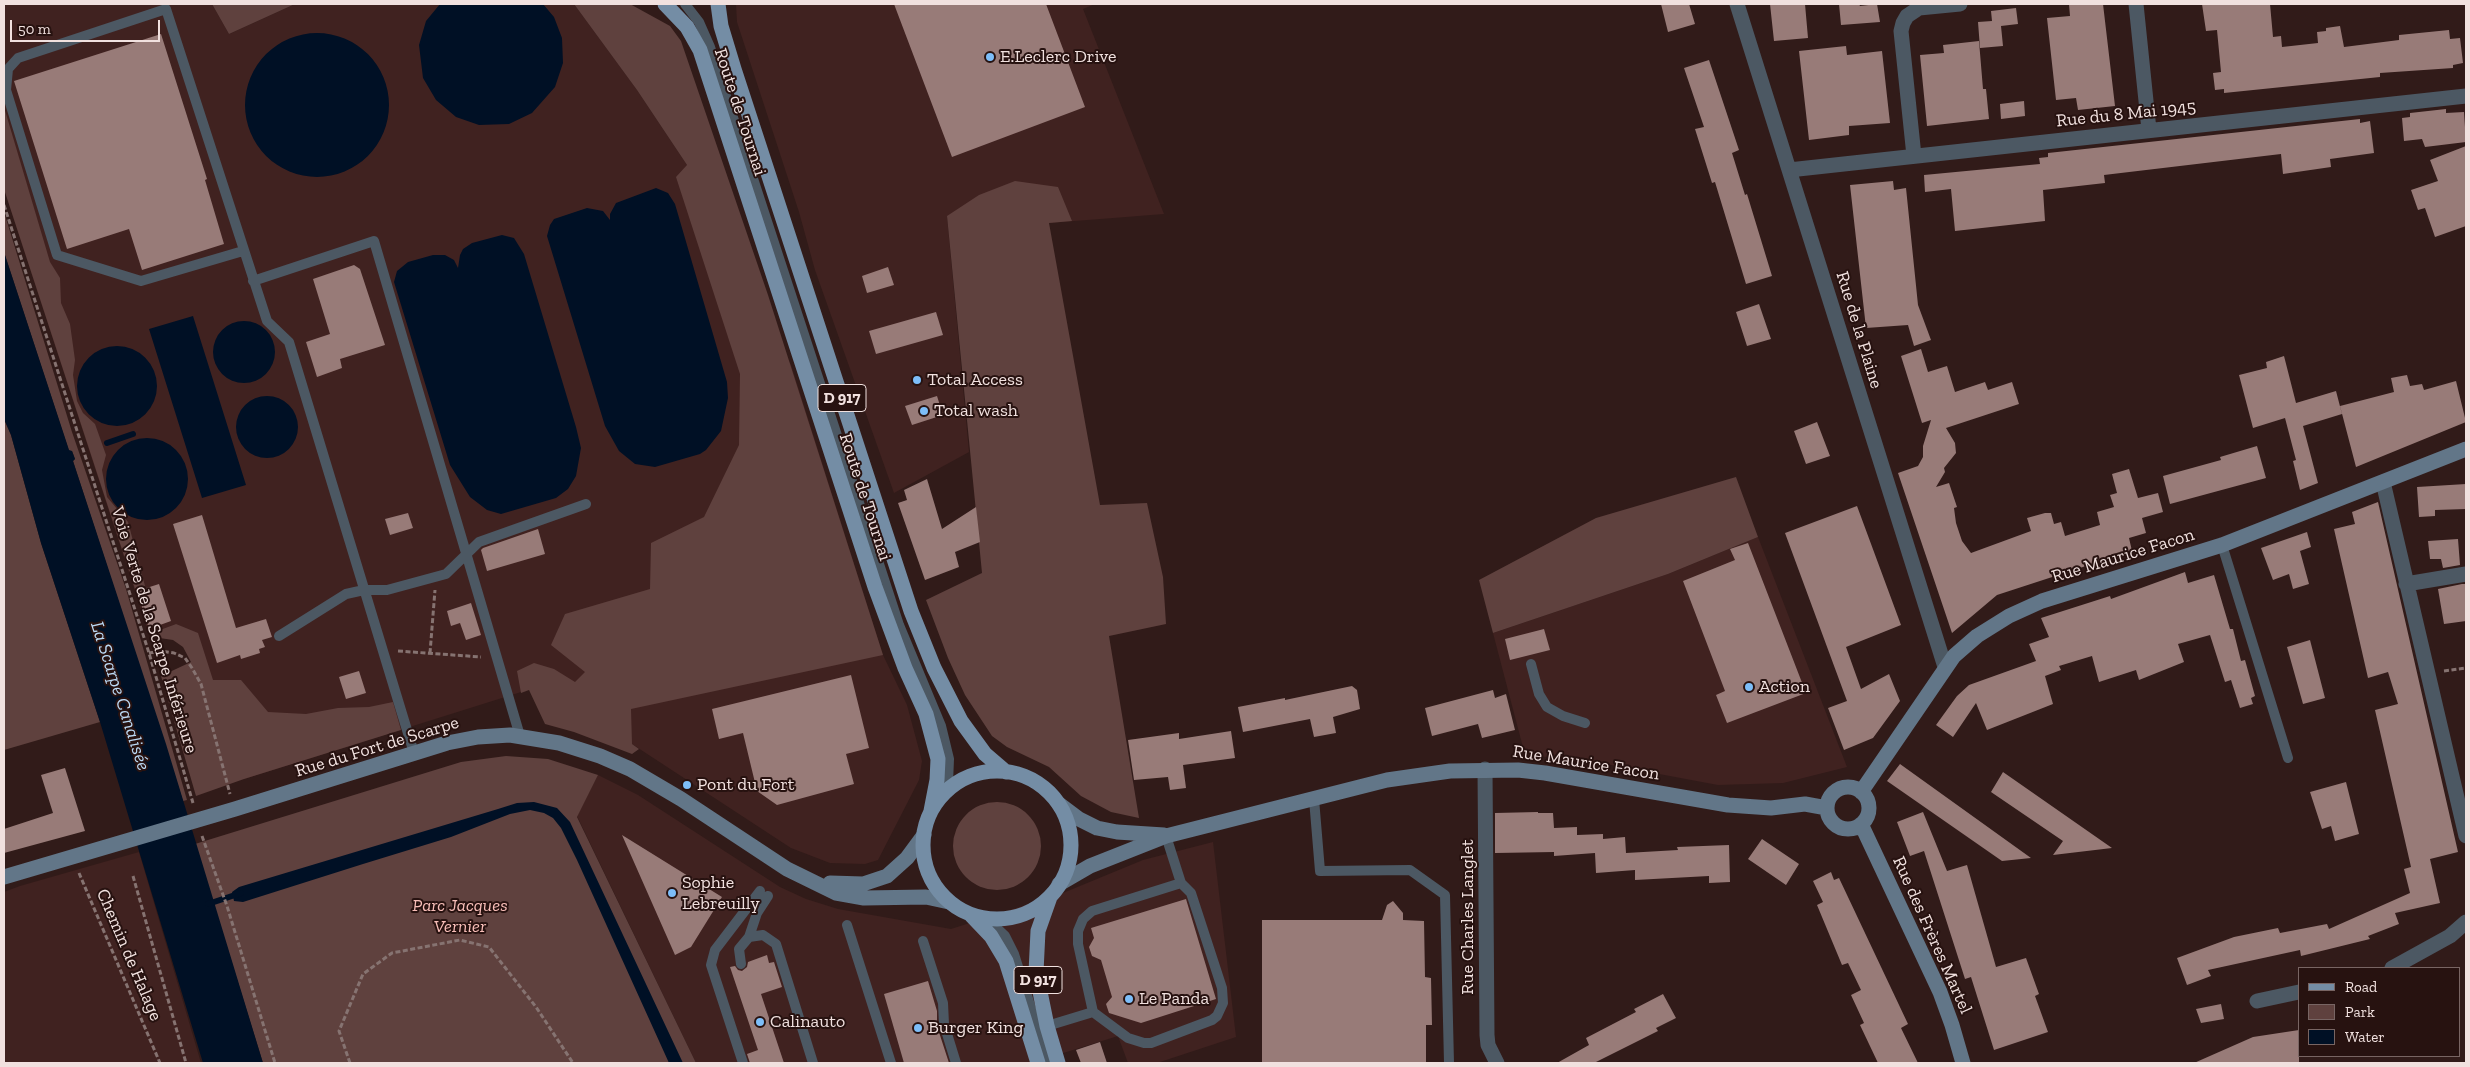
<!DOCTYPE html>
<html>
<head>
<meta charset="utf-8">
<style>
	body { margin:0 }
	#map { position:relative; width:2470px; height:1067px; overflow:hidden; background:#311b19; font-family:"Zilla Slab",serif }
	canvas { display:block }
	.frame { position:absolute; inset:0; border:5px solid #f1e1df; pointer-events:none }
	.legend { position:absolute; left:2298px; top:967px; width:162px; height:90px; box-sizing:border-box; background:#271210; border:1px solid #786563; margin:0; padding:6px 9px; list-style:none; font-size:15px; color:#f1e1df }
	.legend li { display:flex; align-items:center; gap:10px; height:25px }
	.legend b { width:25px; border:1px solid #786563 }
	.scale { position:absolute; left:10px; top:20px; width:150px; height:22px; box-sizing:border-box; border:2px solid #f1e1df; border-top:0; padding-left:6px; font-size:15px; line-height:18px; white-space:nowrap; color:#f1e1df; -webkit-text-stroke:4px #271210; paint-order:stroke }
</style>
</head>
<body>
<div id="map">
<canvas width="2470" height="1067"></canvas>
<div class="frame"></div>
<ul class="legend">
<li><b style="height:6px;background:#748da5"></b>Road</li>
<li><b style="height:14px;background:#5f413e"></b>Park</li>
<li><b style="height:14px;background:#001025"></b>Water</li>
</ul>
<div class="scale">50 m</div>
</div>
<script>
const ctx = document.querySelector('canvas').getContext('2d');
ctx.lineJoin = 'round';
function fill(path, color) {
  ctx.fillStyle = color;
  ctx.fill(path, 'evenodd');
}
function poly(rows) {
  const path = new Path2D();
  for (const r of rows) {
    if (r.length === 3) {
      path.moveTo(r[0] + r[2], r[1]);
      path.arc(r[0], r[1], r[2], 0, 2 * Math.PI);
      continue;
    }
    path.moveTo(r[0], r[1]);
    for (let i = 2; i < r.length; i += 2) path.lineTo(r[i], r[i + 1]);
  }
  return path;
}
function strokePath(path, color, width, dash) {
  ctx.strokeStyle = color;
  ctx.lineWidth = width;
  ctx.lineCap = dash ? 'butt' : 'round';
  ctx.setLineDash(dash || []);
  ctx.stroke(path);
}
function label(font, color, halo, rows, align = 'center') {
  ctx.font = font + ' "Zilla Slab",serif';
  ctx.lineWidth = 4;
  ctx.setLineDash([]);
  ctx.textBaseline = 'middle';
  ctx.strokeStyle = halo;
  ctx.fillStyle = color;
  for (const [text, x, y, turn = 0] of rows) {
    ctx.save();
    ctx.translate(x, y);
    ctx.rotate((+turn || 0) * Math.PI / 180);
    ctx.textAlign = isNaN(turn) ? turn : align;
    if (halo) ctx.strokeText(text, 0, 0);
    ctx.fillText(text, 0, 0);
    ctx.restore();
  }
}
fill(poly([
	[4,4,212,4,229,34,295,4,574,4,637,90,687,165,791,365,883,655,907,705,922,761,919,780,878,860,865,864,830,863,791,848,632,744,537,687,244,779,176,624,149,634,4,189],
	[736,4,1095,4,1083,9,1164,214,1049,223,947,216,969,452,894,493,815,270,799,212,737,22],
	[1758,537,1847,767,1783,783,1718,785,1590,761,1525,755,1493,633,1668,574],
	[598,775,638,795,780,887,806,899,838,909,951,929,1063,893,1143,860,1213,842,1236,1037,1157,1063,1128,1063,1118,1036,1031,1063,696,1063,577,816],
	[139,852,201,1063,4,1063,4,892,20,886]
]), '#402220');
fill(poly([
	[212,4,295,4,229,34],
	[574,4,630,4,670,26,681,41,768,295,883,655,631,709,632,744,639,749,632,754,574,732,545,724,529,690,521,693,517,671,534,663,554,669,575,682,585,672,551,645,565,614,650,589,651,543,704,517,739,445,740,374,676,177,687,165,637,90],
	[4,107,50,262,60,278,61,303,70,324,75,360,73,375,77,401,83,413,95,424,106,455,102,470,107,497,128,522,145,586,135,589,4,189],
	[1015,181,1058,187,1072,221,1049,223,1100,505,1147,503,1163,577,1166,624,1109,636,1139,818,1111,812,1081,796,1049,767,1007,747,992,736,965,695,948,658,926,600,982,573,947,216,979,195],
	[4,212,72,432,126,589,187,800,183,801,73,461,75,459,72,451,69,451,4,252],
	[4,419,11,435,41,543,100,722,4,750],
	[1736,477,1758,537,1668,574,1493,633,1479,580,1596,518],
	[176,624,198,633,213,680,241,680,268,712,306,714,338,708,369,707,393,702,401,730,244,779,196,796,161,676,191,662,183,647,173,640,153,637,149,634],
	[506,756,548,759,598,775,577,817,696,1063,263,1063,195,844,461,762],
	[997,846,44]
]), '#5f413e');
fill(poly([
	[440,4,543,4,554,17,562,38,563,63,555,87,532,113,509,124,479,125,456,117,436,100,423,78,419,45,426,21],
	[317,105,72],
	[656,188,668,193,675,204,727,382,728,398,721,431,706,450,700,454,655,467,635,464,619,451,605,426,547,236,550,225,554,219,587,208,603,211,610,220,610,214,616,203],
	[502,235,514,238,524,254,576,427,581,448,576,476,568,489,556,498,501,514,487,510,470,497,450,465,394,282,397,271,408,262,433,255,445,255,454,260,458,268,460,255,463,249,472,243],
	[4,252,69,450,72,451,75,459,73,461,166,744,263,1063,203,1063,100,722,41,543,11,435,4,419],
	[193,316,246,485,202,498,149,329],
	[244,352,31],
	[117,386,40],
	[267,427,31],
	[147,479,41],
	[534,802,557,808,570,822,683,1063,669,1063,577,860,561,828,553,818,544,813,530,810,510,814,451,837,363,864,243,902,234,901,232,892,239,887,498,809,517,803]
]), '#001025');
strokePath(poly([
	[107,443,133,434],
	[208,904,241,893]
]), '#001025', 6);
fill(poly([
	[894,4,1046,4,1085,107,952,157],
	[1661,4,1689,4,1695,24,1668,32],
	[1770,4,1805,4,1808,38,1774,41],
	[1839,4,1859,4,1860,6,1877,4,1880,22,1841,25],
	[2069,4,2103,4,2115,106,2078,110,2076,98,2056,100,2047,18,2070,16],
	[2202,4,2270,4,2273,37,2281,36,2282,47,2318,43,2317,32,2326,31,2326,28,2340,26,2344,47,2399,40,2399,35,2449,30,2450,39,2460,38,2463,63,2453,65,2453,68,2380,73,2380,77,2224,93,2224,89,2215,90,2213,73,2221,72,2217,30,2206,31],
	[2016,8,2018,24,2001,26,2003,46,1980,48,1978,22,1992,21,1991,11],
	[161,34,207,179,205,180,224,244,142,270,129,229,67,249,14,81],
	[1979,41,1983,89,1986,89,1989,119,1927,126,1920,55,1944,53,1943,45],
	[1846,46,1847,55,1882,51,1890,123,1849,126,1849,135,1809,140,1799,51],
	[1709,60,1739,150,1732,153,1745,195,1747,194,1772,276,1746,284,1715,182,1712,183,1695,129,1704,127,1684,68],
	[2024,101,2025,116,2001,119,2000,104],
	[2446,109,2446,113,2464,112,2466,142,2425,147,2422,139,2404,141,2402,118,2410,117,2410,113],
	[2360,119,2360,123,2370,121,2374,153,2330,159,2331,167,2283,174,2281,154,2104,175,2105,183,2043,190,2045,221,1955,231,1951,189,1925,192,1924,175,2040,164,2039,158,2048,157,2048,153],
	[2466,146,2466,226,2435,237,2425,208,2418,210,2411,190,2438,181,2430,160],
	[1893,181,1894,190,1906,188,1918,305,1931,340,1914,346,1908,325,1866,328,1850,185],
	[354,265,360,269,385,345,340,359,342,368,317,377,306,342,330,334,313,279],
	[888,267,894,285,867,293,862,276],
	[1759,304,1771,339,1747,346,1736,312],
	[936,312,943,335,876,354,869,331],
	[1921,349,1928,372,1947,366,1955,392,1985,382,1988,390,2012,382,2019,404,1946,428,1955,443,1956,453,1944,468,1945,472,1936,487,1949,483,1957,507,1954,508,1956,523,1962,541,1971,553,2031,531,2027,518,2045,513,2051,513,2054,524,2061,522,2065,536,2100,525,2097,512,2114,507,2110,495,2117,493,2112,474,2129,469,2138,498,2158,493,2163,512,2142,518,2146,533,2129,538,2132,551,1997,595,1952,633,1898,473,1918,466,1923,457,1923,446,1931,420,1922,423,1901,356],
	[2284,356,2296,403,2336,391,2342,414,2303,426,2318,483,2300,490,2293,461,2296,460,2285,418,2253,428,2239,375,2267,368,2266,362],
	[2407,375,2410,386,2422,384,2424,390,2456,381,2466,422,2356,467,2340,406,2394,392,2391,378],
	[937,396,943,415,912,425,905,406],
	[1817,422,1830,456,1806,464,1794,431],
	[2257,446,2266,478,2170,504,2163,476,2221,460,2220,457],
	[927,479,942,529,976,507,980,542,955,552,959,567,925,580,898,503,907,500,904,490],
	[2466,484,2466,509,2435,510,2435,516,2419,517,2417,487],
	[2378,502,2458,852,2430,859,2440,903,2395,913,2399,924,2368,936,2370,939,2301,956,2300,950,2208,970,2211,976,2187,985,2177,958,2234,937,2278,928,2280,933,2327,924,2329,929,2410,893,2404,869,2411,867,2375,710,2398,704,2388,672,2368,678,2334,529,2355,524,2352,512],
	[1857,506,1901,625,1846,647,1861,689,1889,674,1900,701,1873,738,1844,750,1828,708,1847,701,1785,533],
	[408,513,413,528,390,535,385,519],
	[202,515,236,628,266,619,272,637,262,640,265,647,259,649,260,653,241,659,240,655,217,663,173,524],
	[538,529,545,554,487,571,481,550,483,548],
	[2307,532,2311,547,2300,551,2309,584,2293,589,2289,574,2273,580,2261,548],
	[2458,539,2460,565,2443,568,2441,559,2430,559,2428,541],
	[1748,543,1806,693,1727,723,1716,695,1725,691,1683,581,1735,560,1730,549],
	[2185,572,2188,583,2214,575,2230,629,2233,629,2241,661,2245,660,2255,696,2251,698,2253,704,2240,708,2231,680,2225,682,2210,635,2178,644,2184,662,2139,680,2136,670,2099,682,2092,656,2059,666,2061,670,2045,676,2053,704,1987,730,1976,703,1953,737,1936,725,1957,696,1969,685,2036,661,2029,644,2049,637,2041,618,2110,596,2111,599],
	[159,584,171,621,149,629,137,591],
	[2462,584,2466,584,2466,621,2444,624,2438,589],
	[471,603,481,635,466,640,460,623,451,626,447,611],
	[1544,629,1550,650,1510,660,1505,639],
	[2310,640,2325,698,2303,704,2287,647],
	[359,671,366,693,346,699,339,677],
	[851,675,869,748,846,754,854,784,777,805,757,791,743,733,719,739,712,709],
	[1352,686,1357,690,1360,709,1333,717,1336,733,1314,737,1310,719,1243,732,1238,707,1285,698,1285,700],
	[1493,690,1495,698,1506,694,1515,730,1482,738,1478,724,1432,736,1425,708],
	[1231,731,1235,758,1183,765,1186,788,1170,790,1168,777,1134,780,1128,740,1179,733,1179,739],
	[1900,764,2031,858,2002,861,1887,781],
	[65,768,85,831,4,853,4,829,53,813,41,775],
	[2003,772,2112,848,2053,855,2063,841,1991,792],
	[2346,782,2359,834,2335,841,2331,826,2322,829,2310,792],
	[1538,812,1538,813,1553,813,1554,828,1577,827,1577,835,1603,834,1603,839,1625,837,1626,853,1678,850,1677,847,1729,845,1730,882,1709,883,1709,876,1635,880,1635,870,1596,873,1595,853,1554,856,1554,852,1495,853,1495,813],
	[1923,812,1947,871,1967,865,1996,967,2026,958,2039,994,2035,996,2048,1032,1994,1050,1971,977,1965,979,1924,851,1910,856,1897,822],
	[622,835,722,897,691,947,675,955],
	[1762,839,1799,864,1786,885,1748,859],
	[1831,872,1834,880,1839,878,1908,1024,1901,1028,1918,1063,1878,1063,1860,1025,1864,1023,1851,995,1861,990,1848,963,1842,965,1817,905,1823,902,1813,881],
	[1186,899,1216,999,1141,1023,1109,1013,1106,1004,1112,997,1101,960,1092,956,1089,947,1094,938,1091,928],
	[1393,901,1403,913,1403,920,1424,921,1425,977,1431,978,1432,1025,1426,1025,1426,1063,1262,1063,1262,920,1382,920,1387,905],
	[767,955,769,963,774,962,782,987,761,994,784,1063,750,1063,747,1054,758,1050,730,967,735,966,738,970,742,971,747,967,748,962],
	[928,981,937,1011,937,1026,949,1063,904,1063,884,994],
	[1663,994,1676,1018,1656,1028,1658,1031,1594,1063,1557,1063,1589,1045,1586,1038,1636,1012,1634,1009],
	[2221,1004,2224,1019,2201,1023,2196,1009],
	[2299,1030,2299,1063,2194,1063,2253,1037],
	[1100,1042,1107,1063,1081,1063,1076,1050]
]), '#987b78');
strokePath(poly([
	[4,205,149,653,193,803],
	[398,651,481,657],
	[149,653,161,651,174,653,185,658,192,668,201,684,230,794],
	[430,653,435,590],
	[2444,671,2466,668],
	[202,836,227,906,275,1063],
	[79,873,160,1063],
	[133,876,186,1063],
	[350,1063,339,1031,363,974,392,953,460,940,489,947,536,1007,573,1063]
]), '#867371', 3, [5, 2.5]);
strokePath(poly([
	[685,4,699,22,710,47,899,625,941,726,949,759,948,783,944,793],
	[243,251,141,281,57,255,6,90,8,69,18,58,166,9,267,321,289,342,414,753],
	[253,281,374,241,520,736],
	[2222,545,2288,758],
	[279,636,346,594,364,590,387,590,446,574,479,542,586,504],
	[1531,664,1539,694,1547,707,1563,716,1585,723],
	[1314,799,1320,871,1410,870,1445,895,1449,1063],
	[987,919,1005,936,1014,954,1048,1063],
	[847,925,891,1063],
	[749,937,757,913,768,896],
	[923,941,943,1003,944,1024,956,1063],
	[741,964,739,949,749,937,763,935,776,944,813,1063],
	[1093,1012,1128,1038,1144,1043,1151,1043,1212,1020,1217,1016,1223,1003,1222,988,1191,893,1181,883],
	[1047,1026,1093,1012,1078,944,1078,931,1083,919,1092,911,1181,883,1166,836],
	[743,1063,711,965,715,950,760,891]
]), '#4c5863', 10);
strokePath(poly([
	[1737,4,1945,667],
	[2136,4,2149,130],
	[1914,156,1901,31,1903,23,1907,16,1919,8,1960,4],
	[1789,170,2466,96],
	[2383,482,2466,836],
	[2406,584,2466,574],
	[1485,769,1487,1035,1488,1045,1497,1063],
	[2392,968,2450,936,2466,922],
	[2257,1001,2299,992]
]), '#4c5863', 15);
strokePath(poly([
	[1848,808,21],
	[1861,792,1954,656,1977,636,2009,616,2042,601,2222,545,2466,449],
	[1059,804,1079,819,1097,828,1117,832,1164,835],
	[1861,824,1940,992,1952,1025,1963,1063],
	[4,877,235,809,447,743,478,737,510,735,559,743,600,756,630,769,681,799,787,869,836,893,864,898,926,897,949,902],
	[830,883,863,884,887,876,907,858,924,835],
	[1059,884,1090,866,1166,836,1387,780,1450,771,1518,770,1545,773,1728,805,1771,808,1805,804,1827,808]
]), '#627688', 15);
strokePath(poly([
	[665,4,687,27,700,50,875,587,905,668,926,714,938,759,937,780,931,811],
	[718,4,721,26,734,69,911,611,934,668,961,721,985,754,1006,772],
	[997,845,74],
	[1050,897,1038,931,1036,972,1047,1026,1058,1063],
	[971,915,991,936,1006,961,1038,1063]
]), '#748da5', 15);
for (const [x, y, r, color] of [
	[990,57,5,"#7dbef9"],
	[917,380,5,"#7dbef9"],
	[924,411,5,"#7dbef9"],
	[1749,687,5,"#7dbef9"],
	[687,785,5,"#7dbef9"],
	[672,893,5,"#7dbef9"],
	[1129,999,5,"#7dbef9"],
	[760,1022,5,"#7dbef9"],
	[918,1028,5,"#7dbef9"]
]) {
  const dot = new Path2D();
  dot.arc(x, y, r, 0, 2 * Math.PI);
  ctx.fillStyle = color;
  ctx.fill(dot);
  strokePath(dot, '#271210', 2);
}
for (const [x, y, w] of [
	[842,398,48],
	[1038,980,48]
]) {
  const box = new Path2D();
  box.roundRect(x - w / 2, y - 13.5, w, 27, 4);
  ctx.fillStyle = '#271210';
  ctx.fill(box);
  strokePath(box, '#f1e1df', 1);
}
label('bold 16px', '#f1e1df', null, [
	["D 917",842,398],
	["D 917",1038,980]
]);
label('18px', '#f1e1df', '#271210', [
	["E.Leclerc Drive",1000,57],
	["Total Access",927,380],
	["Total wash",934,411],
	["Action",1759,687],
	["Pont du Fort",697,785],
	["Sophie",682,883],
	["Lebreuilly",682,904],
	["Le Panda",1139,999],
	["Calinauto",770,1022],
	["Burger King",928,1028]
], 'left');
label('18px', '#f1e1df', '#271210', [
	["Route de Tournai",740,112,72],
	["Rue du 8 Mai 1945",2126,114,-6],
	["Rue de la Plaine",1859,330,73],
	["Route de Tournai",865,497,72],
	["Rue Maurice Facon",2123,556,-17],
	["Voie Verte de la Scarpe Inférieure",154,630,73],
	["Rue du Fort de Scarpe",377,747,-17],
	["Rue Maurice Facon",1586,763,9],
	["Rue Charles Langlet",1468,917,-90],
	["Rue des Frères Martel",1932,935,66],
	["Chemin de Halage",129,955,67]
]);
label('italic 18px', '#f9bfb9', '#271210', [
	["Parc Jacques",460,906],
	["Vernier",460,927]
]);
label('italic 19px', '#bbd9f5', '#271210', [
	["La Scarpe Canalisée",120,696,72]
]);
</script>
</body>
</html>
